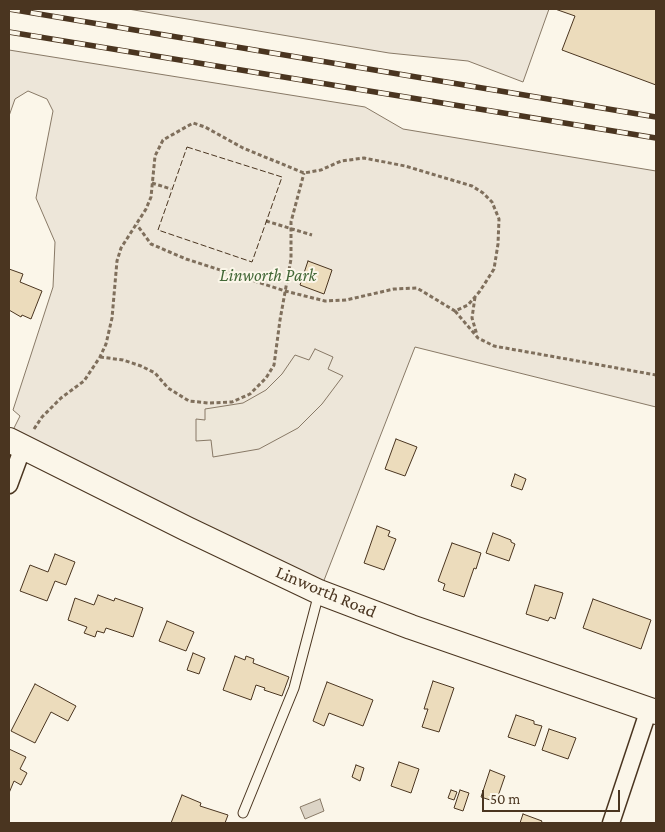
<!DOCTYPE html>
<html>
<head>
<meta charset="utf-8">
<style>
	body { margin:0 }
	#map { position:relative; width:665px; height:832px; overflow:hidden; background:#fbf6e9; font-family:"Crimson Pro",serif }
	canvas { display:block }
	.frame { position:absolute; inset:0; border:10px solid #4a3520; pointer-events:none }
	.scale { position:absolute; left:482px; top:790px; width:138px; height:22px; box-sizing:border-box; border:2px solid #4a3520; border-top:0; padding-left:6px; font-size:15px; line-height:18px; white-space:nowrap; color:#4a3520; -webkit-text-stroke:4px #fbf6e9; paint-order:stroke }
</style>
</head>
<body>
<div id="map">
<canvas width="665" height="832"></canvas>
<div class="frame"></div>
<div class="scale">50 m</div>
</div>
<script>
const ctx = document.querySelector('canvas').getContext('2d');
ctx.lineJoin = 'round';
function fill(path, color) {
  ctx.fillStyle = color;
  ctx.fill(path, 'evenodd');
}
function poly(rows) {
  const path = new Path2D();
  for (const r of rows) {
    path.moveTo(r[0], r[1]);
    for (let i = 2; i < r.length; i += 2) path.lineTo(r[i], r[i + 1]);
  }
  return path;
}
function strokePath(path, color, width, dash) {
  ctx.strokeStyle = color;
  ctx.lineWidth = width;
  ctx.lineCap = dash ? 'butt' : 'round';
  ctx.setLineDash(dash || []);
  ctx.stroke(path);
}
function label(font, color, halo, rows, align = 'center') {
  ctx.font = font + ' "Crimson Pro",serif';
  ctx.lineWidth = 4;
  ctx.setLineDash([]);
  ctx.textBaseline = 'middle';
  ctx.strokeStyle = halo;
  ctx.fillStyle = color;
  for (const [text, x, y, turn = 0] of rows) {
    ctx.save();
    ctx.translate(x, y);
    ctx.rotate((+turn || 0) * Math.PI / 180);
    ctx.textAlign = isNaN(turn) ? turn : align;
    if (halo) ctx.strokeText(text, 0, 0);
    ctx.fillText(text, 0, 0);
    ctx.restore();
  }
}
const green = poly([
	[128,9,549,9,523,82,468,61,389,53,128,9],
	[9,50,365,107,403,129,656,171,656,407,415,347,321,588,12,432,20,416,13,410,53,287,55,242,36,198,53,111,47,99,28,91,15,99,9,116,9,50]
]);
fill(green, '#ede6d9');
strokePath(green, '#887966', 1);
const parking = poly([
	[315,349,333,357,328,369,343,376,322,404,298,428,259,449,213,457,211,440,196,441,196,419,205,420,205,409,243,403,266,390,282,374,295,355,309,360,315,349]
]);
fill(parking, '#ede7d9');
strokePath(parking, '#887966', 1);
const water = poly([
	[320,799,324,811,305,819,300,807,320,799]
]);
fill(water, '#dcd4c6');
strokePath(water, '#887966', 1);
const building = poly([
	[555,9,656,9,656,85,562,50,575,16,555,9],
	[308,261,332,270,324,294,300,285,308,261],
	[9,269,23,274,20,282,42,291,31,319,22,315,21,317,9,310,9,269],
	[396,439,417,447,405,476,385,469,396,439],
	[515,474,526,479,522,490,511,486,515,474],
	[377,526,390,531,388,536,396,539,384,570,364,563,377,526],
	[493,533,511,540,511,542,515,544,509,561,486,553,493,533],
	[452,543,481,553,476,569,474,568,464,597,443,590,445,584,438,581,452,543],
	[55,554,75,562,66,585,55,581,47,601,20,591,30,565,48,572,55,554],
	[535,585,563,593,555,619,550,617,548,621,526,614,535,585],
	[98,595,114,601,115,598,143,608,133,637,106,628,104,633,97,631,95,637,84,633,87,627,68,620,75,598,94,605,98,595],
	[593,599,651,620,641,649,583,628,593,599],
	[167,621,194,632,186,651,159,641,167,621],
	[193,653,205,658,199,674,187,670,193,653],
	[235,656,245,660,246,656,254,659,253,663,289,677,282,696,264,690,265,688,256,685,251,700,223,690,235,656],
	[433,681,454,688,439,732,422,727,428,709,424,709,433,681],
	[327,682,373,700,363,726,329,713,324,726,313,721,327,682],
	[35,684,76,706,68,721,51,712,35,743,11,731,35,684],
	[516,715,534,721,534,724,542,726,535,746,508,737,516,715],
	[549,729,576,738,568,759,542,750,549,729],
	[9,749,26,757,20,769,27,773,21,785,14,781,9,793,9,749],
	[399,762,419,769,411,793,391,786,399,762],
	[356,765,364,768,360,781,352,777,356,765],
	[490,770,505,776,496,802,481,797,490,770],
	[451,790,457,792,454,800,448,798,451,790],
	[460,790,469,793,463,811,454,808,460,790],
	[182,795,201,803,200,806,228,815,225,823,171,823,182,795],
	[523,814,542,821,541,823,520,823,523,814]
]);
fill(building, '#ecdcbc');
strokePath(building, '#4a3520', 1);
const service = poly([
	[243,813,294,688,319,593]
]);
const minor = poly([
	[9,485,23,447],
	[611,823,649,709]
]);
const secondary = poly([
	[9,440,187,529,319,592,411,627,656,712]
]);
strokePath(service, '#4a3520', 11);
strokePath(minor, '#4a3520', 19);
strokePath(secondary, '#4a3520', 26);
strokePath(poly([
	[152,183,171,189],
	[266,221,312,235],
	[475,297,472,318,477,335],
	[455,311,478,338,494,346,656,375],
	[100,357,123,360,141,366,155,373,168,388,189,401,208,403,232,402,250,394,266,378,274,365,280,320,291,259,291,222,304,173],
	[34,429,42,417,61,398,84,381,100,357,106,344,112,318,117,261,121,248,146,209,151,197,155,156,163,140,193,123,205,127,243,148,304,173,321,170,341,161,364,158,405,166,472,186,483,193,492,202,499,219,498,244,494,269,480,291,468,305,455,311,417,288,394,289,346,300,325,301,285,291,186,259,151,244,137,225]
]), '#7f6f5c', 3, [4, 2.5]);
strokePath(service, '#fbf6e9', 9);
strokePath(minor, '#fbf6e9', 16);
strokePath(secondary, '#fbf6e9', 24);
const rail = poly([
	[9,9,656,117],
	[9,32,656,138]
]);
strokePath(rail, '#4a3520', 5.5);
strokePath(rail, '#fbf6e9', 4, [11]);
strokePath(poly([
	[187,147,282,177,252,262,158,230,187,147]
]), '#4a3520', 1, [6, 2.5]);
label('italic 18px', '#436837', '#fbf6e9', [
	["Linworth Park",268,275]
]);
label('18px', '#4a3520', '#fbf6e9', [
	["Linworth Road",326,592,23]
]);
</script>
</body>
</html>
